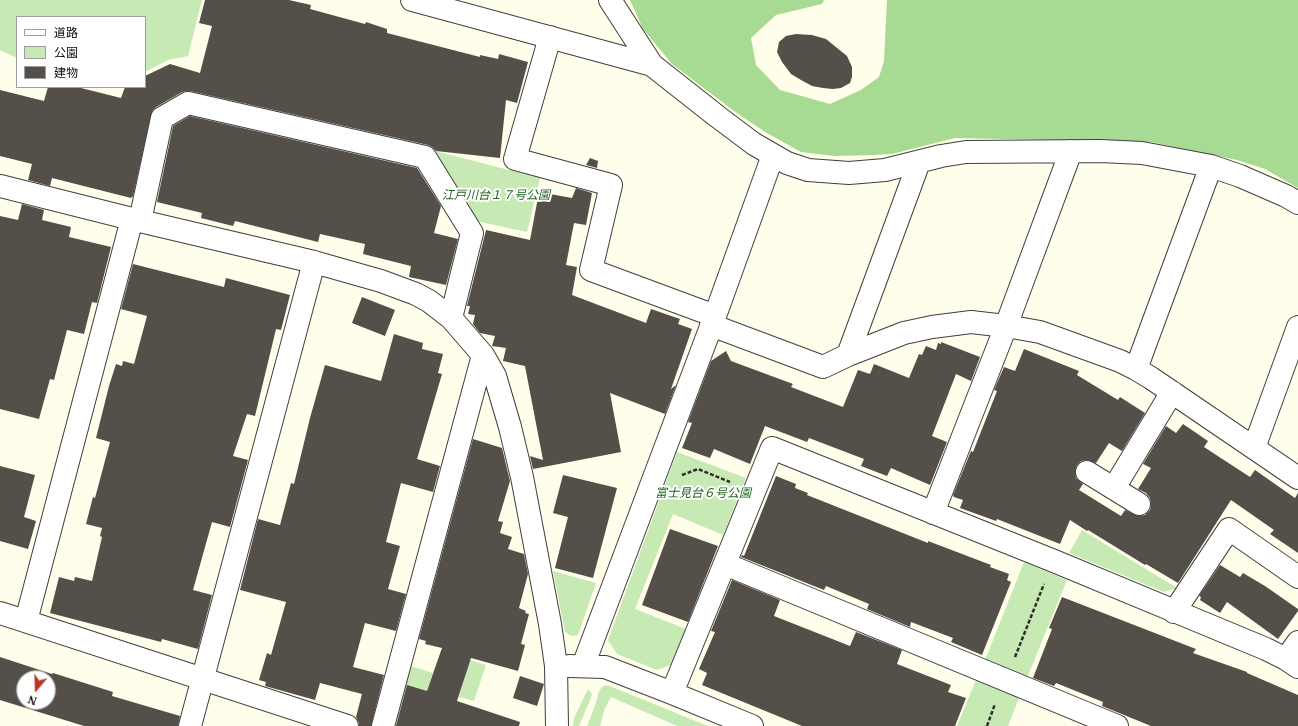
<!DOCTYPE html>
<html>
<head>
<meta charset="utf-8">
<style>
	body { margin:0 }
	#map { position:relative; width:1298px; height:726px; overflow:hidden; background:#fffeea; font-family:"Noto Serif","Noto Sans JP",serif }
	canvas { display:block }
	.legend { position:absolute; left:16px; top:16px; width:130px; height:72px; box-sizing:border-box; background:#fff; border:1px solid #9e9e9e; margin:0; padding:5px 7px; list-style:none; font-size:12px; color:#0c0c0c }
	.legend li { display:flex; align-items:center; gap:8px; height:20px }
	.legend b { width:20px; border:1px solid #9e9e9e }
	.north { position:absolute; left:16px; top:670px; width:40px; height:40px; box-sizing:border-box; background:#fff; border:1px solid #9e9e9e; border-radius:50%; rotate:199deg; font-size:11px; font-weight:700; line-height:16px; text-align:center; color:#0c0c0c }
	.north::after { content:''; display:block; margin:auto; width:14px; height:18px; background:#bd3522; clip-path:polygon(50% 0,100% 100%,50% 72%,0 100%) }
</style>
</head>
<body>
<div id="map">
<canvas width="1298" height="726"></canvas>
<ul class="legend">
<li><b style="height:5px;background:#fff"></b>道路</li>
<li><b style="height:11px;background:#c7e9b4"></b>公園</li>
<li><b style="height:11px;background:#544f48"></b>建物</li>
</ul>
<div class="north">N</div>
</div>
<script>
const ctx = document.querySelector('canvas').getContext('2d');
ctx.lineJoin = 'round';
function fill(path, color) {
  ctx.fillStyle = color;
  ctx.fill(path, 'evenodd');
}
function poly(rows) {
  const path = new Path2D();
  for (const r of rows) {
    path.moveTo(r[0], r[1]);
    for (let i = 2; i < r.length; i += 2) path.lineTo(r[i], r[i + 1]);
  }
  return path;
}
function strokePath(path, color, width, dash) {
  ctx.strokeStyle = color;
  ctx.lineWidth = width;
  ctx.lineCap = dash ? 'butt' : 'round';
  ctx.setLineDash(dash || []);
  ctx.stroke(path);
}
function label(font, color, halo, rows, align = 'center') {
  ctx.font = font + ' "Noto Serif","Noto Sans JP",serif';
  ctx.lineWidth = 4;
  ctx.setLineDash([]);
  ctx.textBaseline = 'middle';
  ctx.strokeStyle = halo;
  ctx.fillStyle = color;
  for (const [text, x, y, turn = 0] of rows) {
    ctx.save();
    ctx.translate(x, y);
    ctx.rotate((+turn || 0) * Math.PI / 180);
    ctx.textAlign = isNaN(turn) ? turn : align;
    if (halo) ctx.strokeText(text, 0, 0);
    ctx.fillText(text, 0, 0);
    ctx.restore();
  }
}
fill(poly([
	[0,0,202,0,188,56,168,60,145,72,145,17,17,17,17,58,0,50],
	[435,151,540,178,527,232,476,221],
	[677,452,746,478,723,535,673,514,635,609,686,629,671,665,657,670,617,654,608,640],
	[1082,530,1177,588,1164,592,1069,553],
	[1024,562,1067,580,1027,678,985,660],
	[553,571,596,583,578,635,571,636,565,632],
	[441,651,486,665,474,701,459,697,463,682,433,672],
	[407,665,433,673,427,691,415,688,402,726,395,726,392,720],
	[976,680,1019,698,1008,726,957,726],
	[607,685,708,726,677,726,611,697,605,708,600,726,587,726,595,706,599,691,602,687],
	[588,689,592,694,590,700,579,726,573,726,574,718]
]), '#c7e9b4');
fill(poly([
	[630,0,824,0,822,4,776,15,751,38,756,65,780,90,830,104,861,90,879,77,884,61,887,0,1298,0,1298,188,1265,169,1237,160,1151,142,955,138,892,154,874,155,834,156,801,152,765,132,734,111,672,64,643,29]
]), '#a7da93');
fill(poly([
	[205,0,289,0,311,5,310,9,365,24,366,22,387,29,387,33,480,57,480,55,498,59,499,54,528,62,517,103,506,100,500,158,436,151,432,147,428,145,190,91,182,92,156,107,152,111,133,196,131,198,52,178,50,186,28,180,32,164,0,156,0,90,44,101,48,87,77,87,121,98,125,87,145,87,145,76,170,64,200,73,212,26,199,23],
	[796,34,812,35,826,39,847,56,852,67,852,77,850,83,841,88,833,89,823,88,812,86,801,80,791,74,782,62,777,52,779,42,786,36],
	[190,116,417,168,441,206,434,233,458,239,446,285,409,277,411,266,363,254,365,244,320,234,318,242,235,221,233,226,201,218,202,213,157,202,173,126],
	[590,158,598,161,597,168,586,165],
	[576,188,592,193,586,225,574,223,566,265,577,267,572,295,646,323,651,309,680,319,678,324,692,329,671,389,676,385,665,414,610,393,621,452,533,469,530,456,543,460,525,366,503,361,506,348,492,346,495,336,480,333,473,324,475,315,468,314,470,306,467,306,486,230,530,240,539,192,572,198],
	[22,204,44,210,42,220,71,227,69,237,111,247,97,303,92,302,84,334,67,330,54,380,50,379,39,419,0,409,0,216,18,220],
	[133,264,224,287,226,278,290,295,281,330,276,329,255,416,247,414,233,456,248,460,230,527,212,522,193,590,212,595,198,649,162,639,161,642,50,613,59,577,74,581,75,577,92,581,102,537,100,536,102,528,86,524,93,497,95,498,110,442,96,438,109,386,116,364,122,366,123,361,134,364,147,316,121,309],
	[362,297,395,310,385,336,352,323],
	[394,334,423,343,422,349,443,354,438,373,442,374,417,459,440,466,433,492,401,483,386,542,400,546,388,589,406,594,396,631,365,623,353,667,384,675,371,726,359,726,359,723,356,717,362,694,320,683,315,700,265,686,266,682,259,680,267,653,271,655,286,602,240,590,258,519,280,525,291,483,294,484,310,418,325,365,381,381],
	[941,342,980,357,971,381,956,374,932,436,947,442,930,485,891,468,887,476,861,466,864,459,809,438,807,442,765,426,750,464,714,449,710,458,682,448,692,423,688,422,711,361,726,351,731,361,793,384,791,387,843,407,858,370,870,374,874,364,909,378,919,354,922,355,926,346,936,350,938,343,941,344],
	[1024,349,1079,371,1077,375,1118,400,1120,397,1145,413,1122,451,1109,443,1096,463,1087,460,1081,461,1077,465,1075,471,1076,478,1083,484,1079,490,1121,516,1125,510,1138,516,1145,515,1150,510,1151,505,1150,498,1146,493,1138,489,1151,468,1143,464,1166,426,1176,433,1183,424,1208,441,1204,447,1250,477,1255,470,1295,498,1298,493,1298,553,1270,534,1274,530,1231,500,1178,583,1146,564,1145,565,1088,530,1087,531,1070,520,1060,544,997,519,996,521,960,508,963,500,954,497,953,495,971,451,973,452,997,391,994,390,1004,367,1015,371],
	[473,439,502,448,510,481,498,521,503,522,500,533,512,537,508,549,524,554,528,574,519,608,526,611,525,613,529,614,521,644,525,645,518,671,471,658,457,701,520,722,519,726,396,726,407,685,427,691,442,648,425,644,426,641,419,639],
	[0,466,35,475,24,517,36,521,28,549,0,541],
	[563,475,617,488,593,578,555,568,568,517,553,513],
	[776,476,796,484,795,488,808,493,807,495,928,543,928,541,991,565,990,567,1009,574,1007,580,1011,582,982,655,951,642,953,638,911,622,910,627,867,609,869,604,826,586,824,590,741,557,742,555,744,556],
	[670,529,718,546,688,622,642,605],
	[1220,565,1240,577,1243,573,1265,586,1298,609,1298,611,1278,639,1227,602,1220,613,1200,600,1201,597,1199,596],
	[732,580,780,600,774,616,850,646,856,632,902,650,897,664,951,685,948,692,966,698,955,726,802,726,702,685,707,673,699,669,715,632,711,631],
	[1062,597,1196,649,1193,653,1247,672,1247,673,1298,695,1298,726,1151,726,1102,706,1103,702,1056,683,1054,686,1033,678,1052,629,1049,628],
	[0,657,52,674,53,673,113,692,112,696,180,716,178,726,84,726,0,700],
	[24,678,48,678,48,702,24,702],
	[520,676,544,684,537,706,513,698]
]), '#544f48');
const street = poly([
	[412,0,652,65,718,117,754,144,787,163,808,170,849,173,885,170,941,156,966,152,1100,151,1142,153,1211,166,1240,176,1286,196,1298,203],
	[610,0,652,65],
	[550,37,515,159,611,185,591,270,715,316],
	[0,186,140,221,314,262,381,281,416,294,429,301,451,318,483,355,495,376,510,427,522,477,550,624,556,666,557,726],
	[140,221,162,118,188,103,425,157,472,233,451,318],
	[711,325,823,367,848,355,904,333,932,327,971,322,1006,326,1040,332,1120,361,1136,369,1151,378,1298,478],
	[848,355,919,162],
	[1136,369,1211,166],
	[1254,448,1298,327],
	[1087,472,1139,504],
	[1114,488,1172,392],
	[933,513,1006,326,1071,151],
	[725,564,1117,726],
	[1174,612,1229,529,1298,577],
	[0,613,347,726],
	[26,621,132,219],
	[1286,659,1298,642],
	[569,666,605,667,672,693,752,726],
	[583,666,715,316,773,155],
	[672,693,772,448,1054,561,1266,649,1286,659,1298,667],
	[190,726,314,262],
	[383,726,483,355]
]);
strokePath(street, '#3f3f3f', 24);
strokePath(poly([
	[682,475,698,469,730,482],
	[1015,657,1044,584],
	[987,726,995,704]
]), '#2e2e2e', 2.5, [4, 2]);
strokePath(street, '#fff', 22);
label('italic 12px', '#1f641c', '#fff', [
	["江戸川台１７号公園",496,196],
	["富士見台６号公園",703,494]
]);
</script>
</body>
</html>
